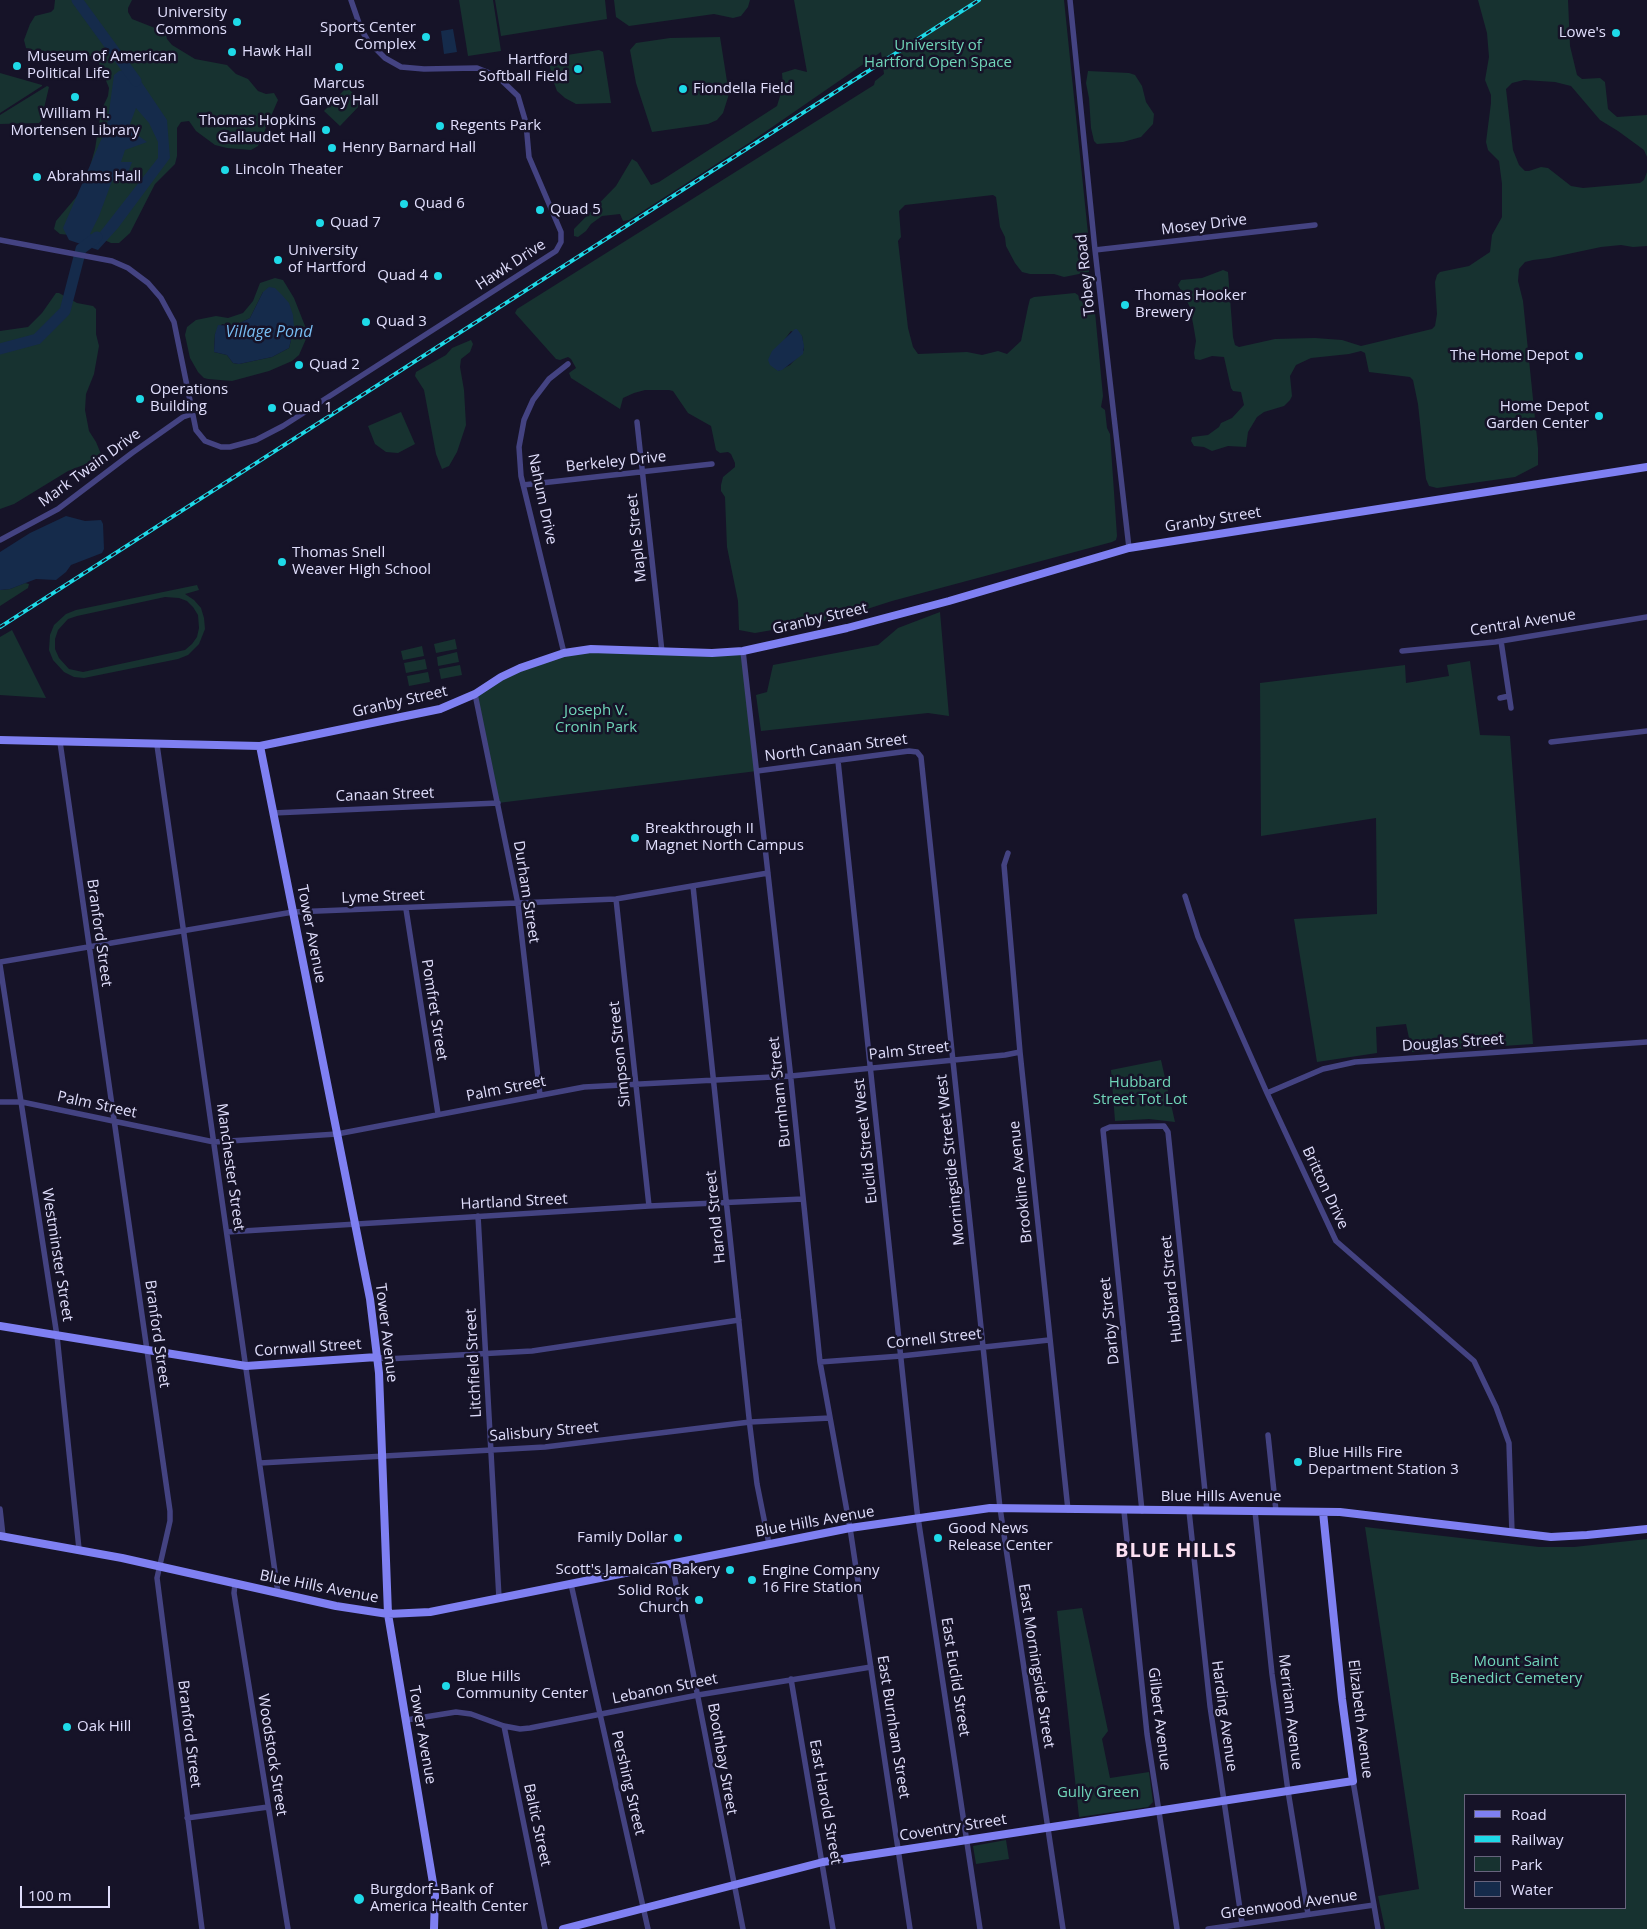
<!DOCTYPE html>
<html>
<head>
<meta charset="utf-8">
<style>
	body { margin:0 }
	#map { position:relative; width:1647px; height:1929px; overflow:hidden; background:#161328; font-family:"Open Sans",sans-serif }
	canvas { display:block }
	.legend { position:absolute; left:1464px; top:1794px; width:162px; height:115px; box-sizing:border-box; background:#161328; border:1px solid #67647d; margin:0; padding:6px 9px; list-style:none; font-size:15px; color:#e0defc }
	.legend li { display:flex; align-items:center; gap:10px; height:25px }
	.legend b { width:25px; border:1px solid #67647d }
	.scale { position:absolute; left:20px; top:1886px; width:90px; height:22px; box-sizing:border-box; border:2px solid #e0defc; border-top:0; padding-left:6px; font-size:15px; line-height:18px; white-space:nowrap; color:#e0defc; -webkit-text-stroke:4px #161328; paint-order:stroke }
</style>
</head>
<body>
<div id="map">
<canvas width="1647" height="1929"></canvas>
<ul class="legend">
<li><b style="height:6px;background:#7f80f2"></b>Road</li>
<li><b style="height:6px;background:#1edae8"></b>Railway</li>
<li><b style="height:14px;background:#173230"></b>Park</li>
<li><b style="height:14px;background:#152b4b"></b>Water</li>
</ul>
<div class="scale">100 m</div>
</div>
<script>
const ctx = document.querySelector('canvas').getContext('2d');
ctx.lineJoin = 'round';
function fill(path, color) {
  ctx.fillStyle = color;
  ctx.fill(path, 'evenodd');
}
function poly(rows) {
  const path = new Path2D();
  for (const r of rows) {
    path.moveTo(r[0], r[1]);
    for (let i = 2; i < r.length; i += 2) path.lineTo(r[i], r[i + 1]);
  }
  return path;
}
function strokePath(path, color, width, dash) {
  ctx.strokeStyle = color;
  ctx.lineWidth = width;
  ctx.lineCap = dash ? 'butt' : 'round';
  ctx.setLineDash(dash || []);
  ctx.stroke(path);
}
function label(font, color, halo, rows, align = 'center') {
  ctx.font = font + ' "Open Sans",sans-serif';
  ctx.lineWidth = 5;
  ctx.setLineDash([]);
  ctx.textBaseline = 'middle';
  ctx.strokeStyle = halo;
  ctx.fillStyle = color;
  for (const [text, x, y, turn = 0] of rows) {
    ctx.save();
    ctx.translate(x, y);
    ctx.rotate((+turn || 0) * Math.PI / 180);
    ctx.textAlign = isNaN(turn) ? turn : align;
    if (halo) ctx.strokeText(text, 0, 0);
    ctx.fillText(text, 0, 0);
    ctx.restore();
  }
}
fill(poly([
	[55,0,132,0,128,8,128,12,132,19,160,30,166,35,167,39,172,45,195,59,227,65,236,74,248,79,258,91,266,94,274,93,278,100,258,146,251,150,227,148,215,145,196,131,189,121,181,122,177,128,177,156,175,164,155,184,130,233,119,243,111,243,100,238,60,234,54,229,56,221,78,195,87,177,95,149,101,111,108,96,109,88,98,61,92,56,61,57,26,48,24,40,30,24,35,16,51,12,54,9],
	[459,0,493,0,501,51,468,56],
	[495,0,605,0,607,19,501,36],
	[614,0,750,0,748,7,741,16,733,18,714,14,629,26,616,17],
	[794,0,1064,0,1090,253,1089,272,1064,277,1054,274,1030,274,1022,272,1015,263,1006,246,1005,237,1000,227,996,197,993,195,905,205,899,211,901,237,898,241,908,328,913,347,918,354,967,352,982,355,998,351,1007,354,1021,341,1028,307,1030,299,1034,297,1075,293,1078,295,1082,302,1095,312,1103,396,1101,407,1105,410,1107,428,1110,434,1117,536,1116,540,1112,542,892,601,836,619,755,633,739,630,738,601,727,547,725,497,721,491,721,485,723,477,735,467,735,463,731,454,728,452,720,453,716,450,711,426,688,413,673,391,669,390,645,390,634,393,623,398,620,409,571,378,569,373,576,368,571,359,568,357,560,360,556,359,515,313,517,309,874,85,875,81,884,74,881,52,749,143,629,220,623,221,620,214,602,216,591,224,586,231,578,237,574,236,574,229,616,186,632,159,637,162,651,185,659,182,777,106,783,86,782,73,795,69,807,72],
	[791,331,802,336,804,350,790,365,778,371,785,339],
	[1478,0,1568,0,1570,46,1577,75,1582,79,1600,78,1605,82,1608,109,1617,117,1647,115,1647,157,1644,150,1618,131,1600,120,1571,86,1555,82,1524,80,1512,83,1506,89,1513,150,1519,165,1525,171,1529,171,1541,167,1548,168,1571,186,1583,188,1640,183,1644,180,1647,172,1647,246,1633,247,1621,245,1601,247,1549,258,1533,260,1525,262,1519,269,1518,281,1523,301,1538,448,1538,465,1515,477,1437,488,1429,486,1426,479,1418,404,1413,380,1410,377,1369,372,1365,353,1361,351,1349,354,1311,358,1296,365,1290,376,1292,396,1290,400,1284,406,1264,412,1257,417,1248,432,1246,447,1228,446,1212,451,1204,447,1194,446,1191,441,1192,437,1208,435,1219,427,1221,423,1232,418,1244,405,1241,392,1233,391,1231,388,1224,357,1212,356,1200,360,1195,359,1194,353,1196,341,1194,329,1190,307,1178,285,1181,280,1202,278,1223,270,1228,272,1233,337,1235,345,1239,347,1275,339,1315,338,1342,340,1361,346,1432,329,1435,326,1437,314,1435,282,1437,275,1440,272,1469,266,1490,252,1492,235,1502,217,1502,184,1499,161,1488,150,1486,142,1491,103,1491,95,1485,80,1489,57,1487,33],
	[720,37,729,94,723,113,717,120,708,124,652,132,636,83,630,50,636,43,670,38],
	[599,50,603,52,611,103,576,104,565,98,557,91,553,80,548,58],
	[1088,71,1129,73,1135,75,1142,86,1146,102,1154,114,1153,124,1141,137,1123,142,1097,144,1094,141,1091,128,1089,98,1086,83],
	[0,73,42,85,42,86,0,113],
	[47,86,49,87,41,121,39,123,0,124,0,115],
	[347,87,362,103,340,126,324,111],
	[275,278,283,280,294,298,307,331,306,339,299,355,292,361,269,371,232,381,208,379,204,378,198,372,190,358,185,335,187,327,196,320,216,316,228,318,243,313,253,301,260,283],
	[263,292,294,328,289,348,272,357,239,364,233,363,227,355,214,352,215,334,222,324,234,326,250,318],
	[56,293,59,293,77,303,93,306,96,309,96,334,99,346,94,374,86,394,85,410,89,431,96,442,101,454,91,462,68,471,14,504,0,509,0,331,28,327,42,313],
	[471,340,473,344,470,352,461,359,460,367,464,390,466,425,457,452,449,466,442,469,436,454,424,390,415,376,416,372,446,355,452,348],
	[401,412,415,444,398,453,386,452,375,444,368,426],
	[25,583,29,584,28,588,0,606,0,590,10,589],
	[197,585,199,590,185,594,194,600,201,608,204,618,205,629,199,644,188,655,178,659,84,678,74,677,64,672,53,660,49,650,50,635,54,625,66,614,76,610],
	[165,597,179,598,187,601,193,607,198,615,199,628,197,637,192,644,185,650,83,672,69,669,59,658,55,649,55,639,58,630,68,619,77,616],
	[940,612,949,716,928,713,761,731,756,695,767,692,773,665,878,645,898,628],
	[12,630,46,698,0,695,0,637],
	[455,639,457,649,436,653,434,644],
	[422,646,424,656,403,660,401,651],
	[591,649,743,651,757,771,498,803,475,694,520,668],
	[457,652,459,662,438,666,437,657],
	[425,659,427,669,406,673,404,663],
	[1470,661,1480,735,1510,736,1533,1044,1412,1052,1406,1024,1376,1027,1377,1053,1317,1062,1294,919,1377,914,1376,818,1261,836,1260,683,1405,665,1406,683,1449,676,1447,665],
	[460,665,462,675,441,679,439,669],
	[428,672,430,682,409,686,407,676],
	[1161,1060,1175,1122,1149,1119,1115,1121,1111,1070],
	[1365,1527,1539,1547,1574,1547,1647,1539,1647,1929,1385,1929,1378,1896,1419,1889],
	[1466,1795,1626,1795,1626,1908,1466,1908],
	[1082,1608,1108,1731,1102,1739,1110,1778,1149,1772,1153,1802,1148,1807,1079,1817,1057,1611],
	[1006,1840,1009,1859,976,1864,973,1846]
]), '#173230');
fill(poly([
	[453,29,457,52,444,54,441,31],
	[132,68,167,120,170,158,118,228,98,250,69,240,63,228,107,126,114,75,119,71],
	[136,108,149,123,158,142,158,158,97,236,90,234,99,216,112,181,129,170,132,162,121,162,125,150,147,142,136,134,130,124],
	[269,287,275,288,282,295,289,303,293,315,294,328,289,348,272,357,239,364,233,363,227,355,214,352,215,334,218,325,234,326,250,318,263,292],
	[795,329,797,329,802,336,804,346,803,354,782,370,778,371,770,365,768,360,772,351],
	[66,516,85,521,101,520,103,524,104,549,102,553,71,565,66,572,56,580,36,579,10,589,0,590,0,552,30,533]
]), '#152b4b');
strokePath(poly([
	[77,0,136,81],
	[0,349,37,339,65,311,81,249,97,237]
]), '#152b4b', 11);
strokePath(poly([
	[1070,0,1095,250,1129,548],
	[0,240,112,261,128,268,148,283,161,298,174,322,196,430,205,441,221,447,230,447,256,440,283,426,556,251,561,242,561,232,529,157,526,123,518,96,497,76,477,68,424,69,401,67,385,58,368,41,361,29,351,0],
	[1095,250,1315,225],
	[637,422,662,652],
	[523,485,712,464],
	[0,540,58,509,132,453,183,417,192,414],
	[1501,641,1511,708],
	[743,651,790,1070,820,1362,850,1528,910,1929],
	[1402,651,1495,642,1647,617],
	[564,653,521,476,519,447,524,420,533,400,549,379,568,364],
	[475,694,518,904,540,1095],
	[1500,698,1509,696],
	[60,742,170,1511,170,1521,157,1578,202,1929],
	[1551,742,1647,731],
	[157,745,278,1593],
	[838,761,917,1511,980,1929],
	[757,771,909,751,917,752,921,757,1000,1508,1063,1929],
	[273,813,498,803],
	[1008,853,1004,865,1020,1052,1068,1510],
	[693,886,750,1427,757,1484,769,1544],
	[1185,896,1198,937,1267,1093,1336,1241,1474,1361,1496,1407,1509,1443,1512,1533],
	[616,899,649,1206],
	[406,909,438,1114],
	[0,962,293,912,616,899,768,873],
	[0,965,57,1336,79,1549],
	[1267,1093,1323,1069,1355,1062,1647,1042],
	[0,1102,22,1102,214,1142,337,1134,584,1087,791,1076,1005,1055,1020,1052],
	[478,1216,499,1598],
	[227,1232,649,1206,803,1199],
	[377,1357,386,1359,532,1351,739,1320],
	[820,1362,901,1356,1049,1340],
	[1268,1435,1276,1511],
	[260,1463,545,1447,750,1422,830,1418],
	[0,1509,3,1536],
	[1124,1511,1147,1734,1177,1929],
	[1142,1511,1103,1130,1110,1127,1164,1126,1168,1132,1207,1511],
	[1189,1511,1210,1706,1242,1923],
	[1255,1511,1272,1674,1288,1791,1308,1914],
	[672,1564,743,1929],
	[235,1584,234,1593,288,1929],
	[571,1584,648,1929],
	[791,1679,833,1929],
	[406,1720,456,1712,471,1714,504,1726,520,1729,530,1728,698,1695,871,1667],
	[504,1726,545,1929],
	[1353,1781,1378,1929],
	[187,1818,268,1807],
	[1208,1929,1374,1905]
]), '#444382', 5.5);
strokePath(poly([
	[0,740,260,746,440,709,475,694,501,677,520,668,564,653,591,649,712,653,743,651,847,628,949,601,1129,548,1647,467],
	[260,746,370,1299,379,1373,388,1614,435,1895,434,1929],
	[0,1326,246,1366,377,1357],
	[0,1536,122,1558,336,1606,388,1614,430,1612,850,1528,990,1508,1340,1512,1551,1537,1587,1535,1647,1529],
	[563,1929,823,1862,1353,1781,1342,1699,1323,1512]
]), '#7f80f2', 8);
const rail = poly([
	[0,627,979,0]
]);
strokePath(rail, '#1edae8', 4);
strokePath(rail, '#161328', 2, [5.5]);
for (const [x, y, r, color] of [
	[237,22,5,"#1edae8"],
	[1616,33,5,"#1edae8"],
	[426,37,5,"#1edae8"],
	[232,52,5,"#1edae8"],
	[17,66,5,"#1edae8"],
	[339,67,5,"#1edae8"],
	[578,69,5,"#1edae8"],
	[683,89,5,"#1edae8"],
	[75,97,5,"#1edae8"],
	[440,126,5,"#1edae8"],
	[326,130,5,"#1edae8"],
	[332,148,5,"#1edae8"],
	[225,170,5,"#1edae8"],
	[37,177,5,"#1edae8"],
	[404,204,5,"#1edae8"],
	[540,210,5,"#1edae8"],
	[320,223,5,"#1edae8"],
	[278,260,5,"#1edae8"],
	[438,276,5,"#1edae8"],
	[1125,305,5,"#1edae8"],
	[366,322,5,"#1edae8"],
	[1579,356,5,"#1edae8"],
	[299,365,5,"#1edae8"],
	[140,399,5,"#1edae8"],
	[272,408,5,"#1edae8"],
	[1599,416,5,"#1edae8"],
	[282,562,5,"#1edae8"],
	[635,838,5,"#1edae8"],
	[1298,1462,5,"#1edae8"],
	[678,1538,5,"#1edae8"],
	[938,1538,5,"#1edae8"],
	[730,1570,5,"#1edae8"],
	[752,1580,5,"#1edae8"],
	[699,1600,5,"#1edae8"],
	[446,1686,5,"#1edae8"],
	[67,1727,5,"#1edae8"],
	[359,1899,6,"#1edae8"]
]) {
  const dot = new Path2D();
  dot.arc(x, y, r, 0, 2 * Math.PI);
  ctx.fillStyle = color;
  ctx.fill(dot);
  strokePath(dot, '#161328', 2);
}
label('15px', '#e0defc', '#161328', [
	["University",227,13,"right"],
	["Commons",227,30,"right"],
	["Sports Center",416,28,"right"],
	["Complex",416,45,"right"],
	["Lowe's",1606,33,"right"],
	["Hawk Hall",242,52],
	["Museum of American",27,57],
	["Political Life",27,74],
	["Hartford",568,60,"right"],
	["Softball Field",568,77,"right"],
	["Marcus",339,84,"center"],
	["Garvey Hall",339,101,"center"],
	["Fiondella Field",693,89],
	["William H.",75,114,"center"],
	["Mortensen Library",75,131,"center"],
	["Thomas Hopkins",316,121,"right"],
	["Gallaudet Hall",316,138,"right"],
	["Regents Park",450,126],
	["Henry Barnard Hall",342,148],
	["Lincoln Theater",235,170],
	["Abrahms Hall",47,177],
	["Quad 6",414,204],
	["Quad 5",550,210],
	["Quad 7",330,223],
	["University",288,251],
	["of Hartford",288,268],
	["Quad 4",428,276,"right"],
	["Thomas Hooker",1135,296],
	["Brewery",1135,313],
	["Quad 3",376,322],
	["The Home Depot",1569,356,"right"],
	["Quad 2",309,365],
	["Operations",150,390],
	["Building",150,407],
	["Home Depot",1589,407,"right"],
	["Garden Center",1589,424,"right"],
	["Quad 1",282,408],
	["Thomas Snell",292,553],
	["Weaver High School",292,570],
	["Breakthrough II",645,829],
	["Magnet North Campus",645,846],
	["Blue Hills Fire",1308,1453],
	["Department Station 3",1308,1470],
	["Good News",948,1529],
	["Release Center",948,1546],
	["Family Dollar",668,1538,"right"],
	["Scott's Jamaican Bakery",720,1570,"right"],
	["Engine Company",762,1571],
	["16 Fire Station",762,1588],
	["Solid Rock",689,1591,"right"],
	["Church",689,1608,"right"],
	["Blue Hills",456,1677],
	["Community Center",456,1694],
	["Oak Hill",77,1727],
	["Burgdorf–Bank of",370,1890],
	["America Health Center",370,1907]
], 'left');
label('15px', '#70d5b9', '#161328', [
	["University of",938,46],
	["Hartford Open Space",938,63],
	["Joseph V.",596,711],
	["Cronin Park",596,728],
	["Hubbard",1140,1083],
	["Street Tot Lot",1140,1100],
	["Mount Saint",1516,1662],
	["Benedict Cemetery",1516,1679],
	["Gully Green",1098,1793]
]);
label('15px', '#e0defc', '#161328', [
	["Mosey Drive",1204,225,-7],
	["Hawk Drive",511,265,-33],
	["Tobey Road",1086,275,-96],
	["Berkeley Drive",616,462,-6],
	["Mark Twain Drive",90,468,-36],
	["Nahum Drive",542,499,78],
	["Granby Street",1213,520,-9],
	["Maple Street",637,538,-96],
	["Granby Street",820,619,-13],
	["Central Avenue",1523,623,-9],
	["Granby Street",400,702,-13],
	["North Canaan Street",836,748,-7],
	["Canaan Street",385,795,-2],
	["Durham Street",526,892,81],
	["Lyme Street",383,897,-2],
	["Branford Street",99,933,82],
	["Tower Avenue",311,934,79],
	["Pomfret Street",434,1010,81],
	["Douglas Street",1453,1043,-4],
	["Palm Street",909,1051,-6],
	["Simpson Street",620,1054,-96],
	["Palm Street",506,1089,-11],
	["Burnham Street",780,1092,-96],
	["Palm Street",97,1105,12],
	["Euclid Street West",866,1141,-96],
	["Morningside Street West",951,1160,-96],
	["Manchester Street",230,1167,82],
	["Brookline Avenue",1021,1182,-96],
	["Britton Drive",1325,1188,65],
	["Hartland Street",514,1202,-3],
	["Harold Street",716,1217,-96],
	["Westminster Street",57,1255,81],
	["Hubbard Street",1172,1289,-96],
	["Darby Street",1110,1321,-96],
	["Tower Avenue",386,1333,83],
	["Branford Street",157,1334,82],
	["Cornell Street",934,1339,-6],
	["Cornwall Street",308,1348,-4],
	["Litchfield Street",474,1363,-93],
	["Salisbury Street",544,1432,-5],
	["Blue Hills Avenue",1221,1497],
	["Blue Hills Avenue",815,1522,-10],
	["Blue Hills Avenue",319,1587,11],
	["East Morningside Street",1036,1666,81],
	["East Euclid Street",955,1677,81],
	["Lebanon Street",665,1689,-11],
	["Merriam Avenue",1290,1712,83],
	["Harding Avenue",1224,1716,82],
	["Gilbert Avenue",1159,1719,83],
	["Elizabeth Avenue",1360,1719,83],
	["East Burnham Street",893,1727,81],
	["Branford Street",189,1734,83],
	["Tower Avenue",422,1735,80],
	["Woodstock Street",272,1755,81],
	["Boothbay Street",722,1759,80],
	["Pershing Street",628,1783,77],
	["East Harold Street",825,1802,80],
	["Baltic Street",537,1825,78],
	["Coventry Street",953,1828,-9],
	["Greenwood Avenue",1289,1905,-8]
]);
label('italic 16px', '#77bcf1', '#161328', [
	["Village Pond",269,332]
]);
ctx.letterSpacing = '1px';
label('bold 20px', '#fce0f2', '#161328', [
	["BLUE HILLS",1176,1551]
]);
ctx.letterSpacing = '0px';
</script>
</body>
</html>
